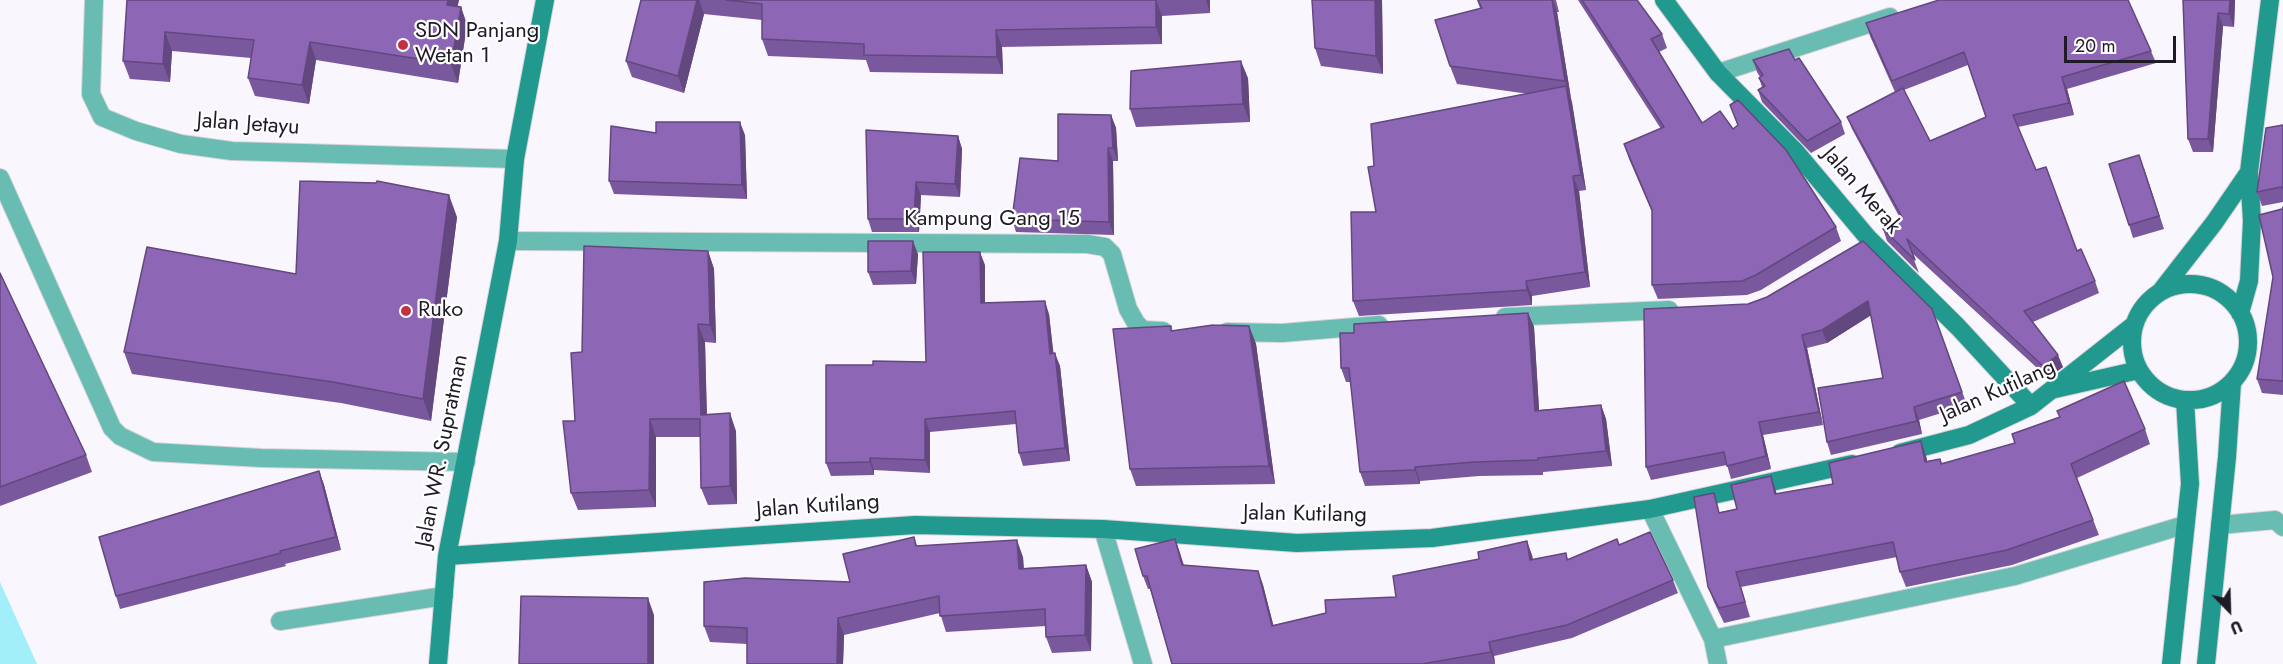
<!DOCTYPE html>
<html>
<head>
<meta charset="utf-8">
<style>
	body { margin:0 }
	#map { position:relative; width:2283px; height:664px; overflow:hidden; background:#f9f7fd; font-family:Jost,sans-serif }
	canvas { display:block }
	.north { position:absolute; left:2199px; top:580px; width:60px; height:60px; -webkit-text-stroke:4px #fff; paint-order:stroke; rotate:157deg; font-size:16px; font-weight:700; line-height:24px; text-align:center; color:#1f1a25 }
	.north::after { content:''; display:block; margin:auto; width:21px; height:27px; background:#1f1a25; clip-path:polygon(50% 0,100% 100%,50% 72%,0 100%) }
	.scale { position:absolute; left:2064px; top:36px; width:112px; height:27px; box-sizing:border-box; border:3px solid #1f1a25; border-top:0; padding-left:8px; font-size:18px; line-height:21px; white-space:nowrap; color:#1f1a25; -webkit-text-stroke:4px #fff; paint-order:stroke }
</style>
</head>
<body>
<div id="map">
<canvas width="2283" height="664"></canvas>
<div class="north">U</div>
<div class="scale">20 m</div>
</div>
<script>
const ctx = document.querySelector('canvas').getContext('2d');
ctx.lineJoin = 'round';
function fill(path, color) {
  ctx.fillStyle = color;
  ctx.fill(path, 'evenodd');
}
function poly(rows) {
  const path = new Path2D();
  for (const r of rows) {
    if (r.length === 3) {
      path.moveTo(r[0] + r[2], r[1]);
      path.arc(r[0], r[1], r[2], 0, 2 * Math.PI);
      continue;
    }
    path.moveTo(r[0], r[1]);
    for (let i = 2; i < r.length; i += 2) path.lineTo(r[i], r[i + 1]);
  }
  return path;
}
function strokePath(path, color, width, dash) {
  ctx.strokeStyle = color;
  ctx.lineWidth = width;
  ctx.lineCap = dash ? 'butt' : 'round';
  ctx.setLineDash(dash || []);
  ctx.stroke(path);
}
function label(font, color, halo, rows, align = 'center') {
  ctx.font = font + ' Jost,sans-serif';
  ctx.lineWidth = 4.5;
  ctx.setLineDash([]);
  ctx.textBaseline = 'middle';
  ctx.strokeStyle = halo;
  ctx.fillStyle = color;
  for (const [text, x, y, turn = 0] of rows) {
    ctx.save();
    ctx.translate(x, y);
    ctx.rotate((+turn || 0) * Math.PI / 180);
    ctx.textAlign = isNaN(turn) ? turn : align;
    if (halo) ctx.strokeText(text, 0, 0);
    ctx.fillText(text, 0, 0);
    ctx.restore();
  }
}
fill(poly([
	[0,582,37,664,0,664]
]), '#a3eff9');
const lane = poly([
	[280,621,444,596]
]);
const street = poly([
	[94,0,91,94,102,117,136,131,181,144,232,151,515,159],
	[1718,73,1890,17],
	[0,178,112,428,120,436,153,452,261,458,466,462],
	[508,241,1087,244,1105,247,1112,254,1128,309,1136,323,1143,330,1163,331],
	[1505,317,1669,310],
	[1227,332,1282,333,1379,325],
	[1650,509,1713,639,1718,664],
	[2220,525,2275,520,2283,527],
	[1103,529,1143,664],
	[1713,639,2015,576,2184,525]
]);
const secondary = poly([
	[1664,0,1718,73,1795,151,1868,238,1958,327,2031,406],
	[2190,342,58],
	[2161,291,2214,223,2249,172],
	[2240,313,2249,281,2252,221,2249,172,2270,0],
	[2055,389,2139,370],
	[1900,453,1969,435,2031,406,2135,324],
	[447,556,915,525,1103,529,1297,543,1432,538,1650,509,1852,464],
	[438,664,447,556,508,241,515,159,545,0],
	[2171,664,2190,484,2185,400],
	[2206,664,2227,457,2232,383]
]);
strokePath(lane, '#d6d4da', 20);
strokePath(street, '#d6d4da', 20);
strokePath(secondary, '#d6d4da', 20);
strokePath(lane, '#68bcb2', 18);
strokePath(street, '#68bcb2', 18);
strokePath(secondary, '#21998e', 18);
fill(poly([
	[127,0,459,0,457,6,461,7,467,25,458,83,316,60,309,104,255,96,248,78,251,58,172,51,170,82,130,79,123,61],
	[641,0,1210,0,1210,13,1162,16,1162,44,1002,47,1003,74,870,72,866,60,768,56,762,39,762,20,704,14,684,93,632,77,626,61],
	[1382,0,1383,74,1321,66,1315,48],
	[1477,0,1556,0,1559,12,1557,12,1586,190,1579,191,1590,287,1532,296,1532,305,1359,316,1353,301,1376,212,1374,166,1529,94,1457,84,1450,66,1480,8],
	[1578,0,1637,0,1662,34,1667,48,1659,52,1702,123,1733,129,1738,126,1730,105,1836,227,1841,241,1761,290,1747,295,1658,299,1652,285,1652,212,1629,159,1624,144,1661,129],
	[2183,0,2235,0,2234,27,2223,26,2213,152,2193,152,2188,139],
	[1866,23,2151,51,2156,63,2067,89,2074,115,2018,127,2036,170,2077,251,2095,281,2099,293,2033,322,2063,367,2048,378,1911,252,1919,273,1887,241,1883,229,1900,218,1852,129,1847,117,1895,92,1870,36],
	[1968,65,1986,117,1930,141,1904,90],
	[1753,60,1795,60,1841,122,1845,134,1811,153,1762,102,1758,90,1762,87,1759,78,1760,77,1757,72],
	[1248,78,1250,122,1136,127,1130,109],
	[1111,115,1116,128,1118,161,1113,161,1114,235,1016,232,1012,219,1058,161],
	[2283,125,2283,202,2262,206,2257,192],
	[656,133,745,135,747,199,614,194,609,181],
	[958,136,962,149,960,197,921,195,919,232,872,232,868,219],
	[2144,168,2164,229,2133,238,2129,225],
	[2283,207,2283,395,2262,393,2257,379,2273,277,2282,209],
	[457,217,431,421,341,403,132,374,124,352,296,274],
	[708,251,714,269,716,343,705,342,707,414,736,431,737,504,708,505,701,488,700,437,656,437,656,507,578,510,571,493,575,421,582,352],
	[918,254,916,284,873,285,868,272],
	[985,265,985,303,1049,314,1053,353,1060,366,1070,461,1023,466,1019,453,1016,424,930,432,930,473,874,470,874,475,831,476,826,463,873,365,926,362],
	[0,273,86,455,92,472,0,506],
	[1644,309,1932,309,1967,405,1919,420,1922,434,1831,455,1827,442,1883,378,1871,315,1827,343,1807,348,1823,425,1763,435,1771,469,1731,479,1727,465,1651,480,1646,467],
	[1528,313,1534,327,1539,410,1601,405,1606,419,1612,466,1543,472,1543,475,1479,476,1420,481,1420,484,1365,486,1360,472,1351,382,1346,382,1341,368,1354,333],
	[1249,326,1256,344,1275,484,1136,486,1130,469,1172,331],
	[2145,429,2150,444,2077,478,2099,535,2012,565,1906,587,1900,572,1897,557,1741,587,1750,617,1724,623,1714,602,1708,587,1720,512,1737,509,1777,494,1833,484,1926,456,1927,461,1940,459,1942,463],
	[319,471,324,485,341,550,285,564,286,566,120,609,116,596],
	[914,537,917,546,1023,557,1024,568,1086,565,1092,582,1091,651,1052,653,1046,637,1046,626,946,632,940,613,844,635,843,664,747,664,747,644,710,642,704,626,850,582],
	[1175,539,1184,565,1258,571,1263,585,1273,625,1396,597,1532,555,1533,560,1566,553,1568,560,1619,545,1673,580,1678,593,1572,638,1494,656,1495,664,1172,664,1150,589,1148,589,1143,576]
]), '#7a589d');
fill(poly([
	[448,0,459,0,454,23,447,5],
	[697,0,699,0,704,14,684,93,678,76],
	[1156,0,1162,16,1162,44,1156,27],
	[1206,0,1210,0,1210,13],
	[1375,0,1382,0,1383,74,1376,56],
	[1552,0,1553,0,1557,12,1571,99,1565,81],
	[2230,0,2235,0,2234,27,2229,14],
	[461,7,467,25,458,83,451,64],
	[2218,13,2223,26,2213,152,2208,139],
	[996,30,1002,47,1003,74,997,57],
	[165,32,172,51,170,82,163,64],
	[310,42,316,60,309,104,302,85],
	[1241,61,1248,78,1250,122,1243,104],
	[2062,77,2067,89,2074,115,2069,103],
	[1566,86,1572,102,1586,190,1581,175],
	[1111,115,1116,128,1118,161,1113,148],
	[740,122,745,135,747,199,742,185],
	[958,136,962,149,960,197,955,184],
	[1108,148,1113,161,1114,235,1109,222],
	[1573,176,1579,191,1590,287,1585,272],
	[916,182,921,195,919,232,914,219],
	[449,195,457,217,431,421,423,399],
	[913,241,918,254,916,284,911,271],
	[708,251,714,269,716,343,710,325],
	[980,252,985,265,985,315,981,303],
	[1526,281,1532,296,1532,305,1527,290],
	[1045,301,1049,314,1055,366,1050,354],
	[1868,301,1873,314,1827,343,1822,330],
	[1528,313,1534,327,1540,425,1535,411],
	[698,324,705,342,707,432,701,415],
	[1249,326,1256,344,1275,484,1269,466],
	[1802,335,1807,348,1823,425,1819,412],
	[1055,353,1060,366,1070,461,1065,448],
	[2058,355,2063,367,2048,378,2043,366],
	[1601,405,1606,419,1612,466,1606,451],
	[1914,407,1919,420,1922,434,1917,421],
	[730,413,736,431,737,504,730,486],
	[650,419,656,437,656,507,649,490],
	[925,419,930,432,930,473,925,460],
	[1759,422,1763,435,1771,469,1766,456],
	[1921,441,1926,456,1931,477,1925,462],
	[870,458,874,470,874,475,870,462],
	[1415,467,1420,481,1420,484,1415,470],
	[319,471,324,485,341,550,336,537],
	[1771,476,1776,491,1780,509,1775,494],
	[1175,539,1180,553,1187,578,1182,565],
	[1017,540,1023,557,1024,585,1019,569],
	[1527,541,1532,555,1535,574,1530,560],
	[1086,565,1092,582,1091,651,1085,635],
	[1258,571,1263,585,1277,639,1272,626],
	[648,598,654,615,654,664,648,664],
	[838,618,844,635,843,664,837,664],
	[1489,642,1494,656,1495,664,1491,652]
]), '#63477f');
const building = poly([
	[127,0,448,0,447,5,461,7,451,64,310,42,302,85,248,78,254,40,165,32,163,64,123,61,127,0],
	[641,0,697,0,678,76,626,61,641,0],
	[726,0,1156,0,1156,27,996,30,997,57,864,55,864,44,762,39,762,4,726,0],
	[1312,0,1375,0,1376,56,1315,48,1312,0],
	[1478,0,1552,0,1565,81,1450,66,1435,20,1482,8,1478,0],
	[1582,0,1637,0,1662,34,1651,39,1702,123,1720,111,1733,129,1738,125,1730,105,1738,100,1786,150,1836,227,1756,275,1742,281,1652,285,1652,210,1624,144,1664,127,1582,0],
	[1939,0,2128,0,2151,51,2062,77,2069,103,2013,115,2036,170,2046,167,2077,251,2081,249,2095,281,2024,311,2058,355,2043,366,1907,239,1915,260,1883,229,1902,217,1847,117,1903,88,1930,141,1986,117,1964,52,1892,81,1866,23,1939,0],
	[2183,0,2230,0,2229,14,2218,13,2208,139,2188,139,2183,0],
	[1789,49,1795,60,1799,58,1841,122,1807,141,1758,90,1765,86,1759,78,1763,75,1753,60,1789,49],
	[1241,61,1243,104,1130,109,1131,71,1241,61],
	[1566,86,1581,175,1573,176,1585,272,1526,281,1527,290,1353,301,1351,212,1376,212,1368,167,1374,166,1371,124,1566,86],
	[1058,114,1111,115,1113,148,1108,148,1109,222,1012,219,1020,158,1058,161,1058,114],
	[656,122,740,122,742,185,609,181,611,126,656,133,656,122],
	[2283,125,2283,189,2281,187,2257,192,2266,128,2283,125],
	[866,130,958,136,955,184,916,182,914,219,868,219,866,130],
	[2139,155,2159,216,2129,225,2109,164,2139,155],
	[300,181,376,183,377,181,449,195,423,399,333,382,124,352,147,247,296,274,300,181],
	[2283,207,2283,381,2257,379,2273,277,2259,215,2282,209,2283,207],
	[868,241,913,241,911,271,868,272,868,241],
	[1863,241,1932,309,1962,392,1914,407,1917,421,1827,442,1818,388,1883,378,1868,301,1822,330,1802,335,1819,412,1759,422,1766,456,1727,466,1724,452,1646,467,1644,309,1748,304,1767,297,1863,241],
	[584,246,708,251,710,325,698,324,701,415,730,413,730,486,701,488,700,419,650,419,649,490,571,493,563,421,575,421,571,353,582,352,584,246],
	[923,252,980,252,981,303,1045,301,1050,354,1055,353,1065,448,1019,453,1015,411,925,419,925,460,870,458,870,462,826,463,826,365,873,365,873,361,926,362,923,252],
	[0,273,86,455,0,487,0,273],
	[1528,313,1535,411,1601,405,1606,451,1538,458,1538,460,1474,462,1415,467,1415,470,1360,472,1349,368,1341,368,1340,333,1354,333,1354,324,1528,313],
	[1213,325,1249,326,1269,466,1130,469,1113,329,1171,326,1171,331,1213,325],
	[2124,381,2145,429,2071,464,2093,520,2007,550,1900,572,1893,542,1736,572,1745,602,1719,608,1708,587,1694,497,1714,493,1719,513,1737,509,1731,485,1771,476,1775,494,1833,484,1829,463,1921,441,1925,462,1940,459,1941,464,2015,443,2012,434,2060,417,2057,411,2124,381],
	[319,471,336,537,280,551,281,553,116,596,99,537,319,471],
	[1650,532,1673,580,1567,625,1489,642,1491,652,1422,664,1172,664,1147,576,1143,576,1135,549,1175,539,1182,565,1258,571,1272,626,1326,613,1325,600,1396,597,1393,576,1479,559,1478,552,1527,541,1530,560,1566,553,1567,560,1617,539,1619,545,1650,532],
	[914,537,916,546,1017,540,1019,569,1086,565,1085,635,1046,637,1045,609,940,616,939,596,838,618,837,664,747,664,747,628,704,626,704,582,745,578,850,582,843,554,914,537],
	[521,596,648,598,648,664,519,664,521,596]
]);
fill(building, '#8e66b6');
strokePath(building, '#63477f', 1.5);
for (const [x, y, r, color] of [
	[403,45,6,"#c13142"],
	[406,311,6,"#c13142"]
]) {
  const dot = new Path2D();
  dot.arc(x, y, r, 0, 2 * Math.PI);
  ctx.fillStyle = color;
  ctx.fill(dot);
  strokePath(dot, '#fff', 2);
}
label('22px', '#1f1a25', '#fff', [
	["SDN Panjang",415,32],
	["Wetan 1",415,57],
	["Ruko",418,311]
], 'left');
label('22px', '#1f1a25', '#fff', [
	["Jalan Jetayu",248,125,4],
	["Jalan Merak",1861,191,49],
	["Kampung Gang 15",992,220],
	["Jalan Kutilang",1998,392,-24],
	["Jalan WR. Supratman",443,451,-79],
	["Jalan Kutilang",818,507,-4],
	["Jalan Kutilang",1305,515,1]
]);
</script>
</body>
</html>
